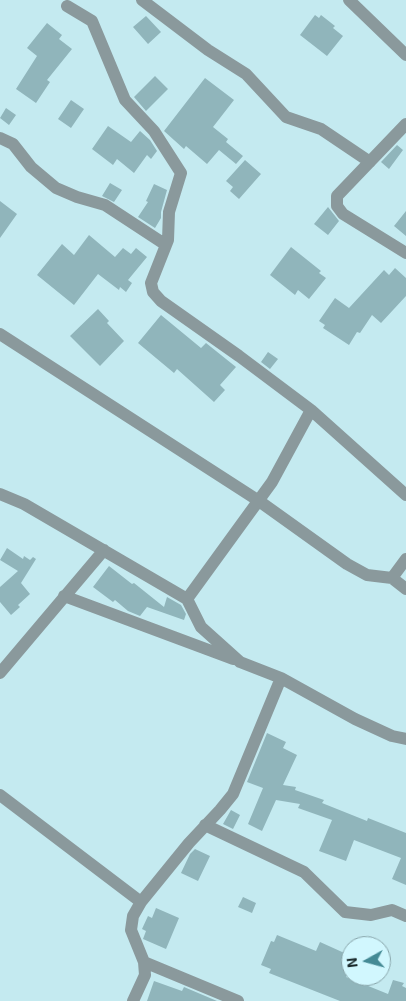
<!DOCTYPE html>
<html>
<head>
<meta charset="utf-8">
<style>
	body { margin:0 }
	#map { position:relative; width:406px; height:1001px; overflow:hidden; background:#c4eaf0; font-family:"Exo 2",sans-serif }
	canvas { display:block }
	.north { position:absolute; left:341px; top:936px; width:50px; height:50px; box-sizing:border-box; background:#d1f7fe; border:1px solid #87a4a9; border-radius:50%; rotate:263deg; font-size:14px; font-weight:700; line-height:20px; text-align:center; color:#182729 }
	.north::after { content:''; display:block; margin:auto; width:18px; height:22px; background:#448a95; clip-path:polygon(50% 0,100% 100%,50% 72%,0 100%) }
</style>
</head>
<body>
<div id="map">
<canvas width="406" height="1001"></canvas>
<div class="north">N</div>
</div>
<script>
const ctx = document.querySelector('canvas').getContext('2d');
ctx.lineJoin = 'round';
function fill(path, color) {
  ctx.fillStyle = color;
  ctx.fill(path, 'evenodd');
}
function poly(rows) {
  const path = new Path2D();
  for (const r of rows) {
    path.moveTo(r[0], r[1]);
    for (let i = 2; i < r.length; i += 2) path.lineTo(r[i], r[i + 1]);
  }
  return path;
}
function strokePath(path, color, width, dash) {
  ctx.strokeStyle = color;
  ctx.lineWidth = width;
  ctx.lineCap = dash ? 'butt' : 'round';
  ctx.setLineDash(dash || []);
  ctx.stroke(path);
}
fill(poly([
	[315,15,319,18,321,15,335,26,333,28,343,36,327,56,300,35],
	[146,16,161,32,148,44,133,27],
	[47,23,62,35,59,39,72,49,47,80,50,82,36,103,16,89,37,56,27,48],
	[155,76,168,89,146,111,134,97],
	[205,78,234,100,213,127,228,139,226,142,243,156,236,164,219,150,207,164,186,146,184,149,164,131],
	[71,100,84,109,71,128,58,119],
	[6,108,16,115,9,125,0,118],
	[108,126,131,142,140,131,150,140,157,151,151,159,147,155,134,173,117,159,113,165,92,149],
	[397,145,403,150,389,169,381,162],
	[245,160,261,174,239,199,230,191,233,187,226,181],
	[110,183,122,190,114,202,102,196],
	[154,184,167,190,161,212,161,218,155,228,138,217,148,202,146,201],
	[0,201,17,214,0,238],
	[328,207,339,221,328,235,314,224],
	[406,211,406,236,394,226],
	[89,235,115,257,123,248,131,254,136,248,147,257,128,280,132,283,126,292,120,287,119,290,98,274,74,305,37,275,62,244,74,255],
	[291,247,321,271,319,273,326,278,309,299,298,290,295,295,270,275],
	[395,268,406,278,406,296,381,323,372,315,360,333,357,332,349,345,323,328,325,325,319,321,335,298,349,308,384,270,389,275],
	[98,309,109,321,107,323,124,341,100,366,70,336],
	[161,315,201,348,206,343,236,367,220,385,225,390,214,402,177,369,174,373,138,343],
	[268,352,278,359,270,369,261,362],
	[7,548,23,559,24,556,30,560,33,557,36,559,21,583,30,594,18,605,20,607,11,615,0,602,0,587,18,571,0,560],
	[109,566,132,584,134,583,164,607,167,597,181,605,186,614,184,620,147,607,140,616,128,611,115,600,113,602,93,587],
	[267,733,286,742,283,748,297,755,283,785,296,787,295,790,324,800,322,803,367,821,368,818,406,833,406,885,392,879,401,858,354,840,346,861,319,851,332,820,298,808,300,804,276,800,262,831,248,824,263,788,247,782],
	[231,810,240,815,233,829,223,824],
	[195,849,210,856,198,881,181,873,190,854],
	[243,897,256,903,252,913,238,907],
	[156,908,179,918,166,949,143,939,146,931,142,929,148,916,152,918],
	[277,935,316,951,320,942,351,956,351,965,346,977,388,994,393,980,404,983,402,986,406,988,406,1001,340,1001,269,973,271,969,261,965,271,941,274,942],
	[154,981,182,991,184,987,217,1001,147,1001]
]), '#90b5bb');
strokePath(poly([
	[142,0,208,50,246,74,286,117,321,129,370,162],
	[349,0,406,55],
	[67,6,92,21,125,100,154,131,181,173,169,212,168,240,151,283,153,292,161,301,239,356,311,410,406,495],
	[406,124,337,196,337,206,343,214,406,253],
	[0,138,13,144,31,167,56,188,77,197,105,205,166,245],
	[0,334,259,501,347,564,367,575,392,578,406,589],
	[0,494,24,504,187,599,201,627,240,662,281,678,355,719,392,736,406,739],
	[392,578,406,559],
	[64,596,233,659],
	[187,599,272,482,311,410],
	[0,673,104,550],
	[0,795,141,902],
	[205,825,304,872,345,912,371,915,392,910,406,916],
	[144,962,238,1001],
	[133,1001,145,975,144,962,131,930,133,916,141,902,189,843,220,810,233,794,281,678]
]), '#8a999c', 12);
</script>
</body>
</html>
